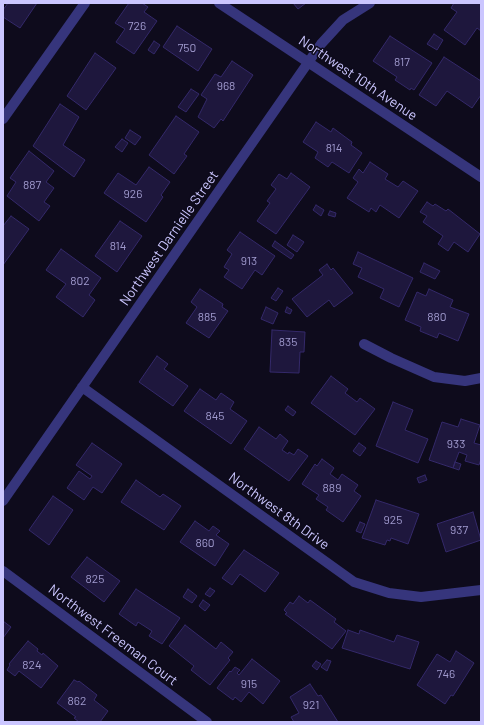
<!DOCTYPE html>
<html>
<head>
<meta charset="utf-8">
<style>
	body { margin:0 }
	#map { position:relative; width:484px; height:725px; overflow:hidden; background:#0e0b1c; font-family:Barlow,sans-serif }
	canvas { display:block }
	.frame { position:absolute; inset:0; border:4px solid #cbc6ff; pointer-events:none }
</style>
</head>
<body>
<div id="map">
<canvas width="484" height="725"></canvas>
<div class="frame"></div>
</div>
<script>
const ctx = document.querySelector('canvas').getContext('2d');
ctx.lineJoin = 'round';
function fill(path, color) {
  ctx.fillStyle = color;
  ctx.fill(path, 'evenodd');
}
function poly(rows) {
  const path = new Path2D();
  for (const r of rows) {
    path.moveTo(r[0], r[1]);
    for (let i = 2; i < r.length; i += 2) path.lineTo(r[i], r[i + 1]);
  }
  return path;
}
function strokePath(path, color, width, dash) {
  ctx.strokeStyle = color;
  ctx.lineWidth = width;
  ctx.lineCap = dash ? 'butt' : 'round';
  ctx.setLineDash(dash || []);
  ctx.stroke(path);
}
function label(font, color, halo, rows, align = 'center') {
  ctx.font = font + ' Barlow,sans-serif';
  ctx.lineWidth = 3;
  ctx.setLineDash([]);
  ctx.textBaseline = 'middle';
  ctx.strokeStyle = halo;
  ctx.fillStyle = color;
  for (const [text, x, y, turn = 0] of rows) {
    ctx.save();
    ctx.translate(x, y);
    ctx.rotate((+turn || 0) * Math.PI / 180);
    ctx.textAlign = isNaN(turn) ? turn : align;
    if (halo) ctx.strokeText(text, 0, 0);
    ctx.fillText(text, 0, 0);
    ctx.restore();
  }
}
const building = poly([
	[8,3,37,3,20,28,3,17,3,10,8,3],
	[129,3,142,3,148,7,144,12,157,21,134,54,116,42,125,29,115,23,129,3],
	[293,3,306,3,298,9,293,3],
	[454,3,481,3,481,31,477,28,465,45,444,30,457,12,451,8,454,3],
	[177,26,212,49,198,71,163,47,177,26],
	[434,34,443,40,437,50,427,44,434,34],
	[390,36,432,63,414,90,411,88,410,90,395,80,397,77,373,61,390,36],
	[154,41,160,45,154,54,148,50,154,41],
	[95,53,116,68,86,110,67,96,95,53],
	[444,57,481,81,481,95,472,108,447,91,436,106,419,95,444,57],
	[232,61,253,75,223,121,221,119,214,128,198,117,207,99,201,95,215,74,221,77,232,61],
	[191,89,199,94,186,112,178,107,191,89],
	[60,104,79,117,63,145,85,160,74,177,33,146,60,104],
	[176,116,199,132,184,154,187,156,174,174,149,155,176,116],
	[316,122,331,132,333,128,352,142,351,145,362,153,349,173,332,162,328,167,315,158,318,152,303,142,316,122],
	[130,130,141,137,135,145,125,138,130,130],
	[122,139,128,143,122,152,115,147,122,139],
	[29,151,54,171,46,182,54,188,44,202,50,206,39,221,7,196,16,182,10,178,29,151],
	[370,162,388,174,385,179,398,187,403,181,418,191,399,218,380,205,376,212,371,208,369,212,347,198,358,182,353,178,359,169,363,173,370,162],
	[149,167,170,182,161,195,163,197,146,222,104,193,118,173,136,185,149,167],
	[291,173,310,187,276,234,257,221,270,203,267,201,276,189,271,185,279,174,287,179,291,173],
	[427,202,433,206,435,204,446,211,448,209,480,234,468,252,454,242,448,251,438,244,443,236,423,222,427,216,420,212,427,202],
	[316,205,324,210,321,216,313,210,316,205],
	[330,211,336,213,335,217,328,215,330,211],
	[11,216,29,229,3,265,3,226,11,216],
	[120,221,142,236,117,272,95,256,120,221],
	[240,232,275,256,262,275,255,270,242,289,224,277,229,270,224,267,232,254,227,250,240,232],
	[293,235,304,242,297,252,287,245,293,235],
	[275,241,294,255,291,259,272,246,275,241],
	[61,249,101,278,89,295,95,300,83,317,56,297,66,284,46,270,61,249],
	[358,252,413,278,399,307,380,298,384,289,358,277,362,268,353,264,358,252],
	[424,263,440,271,435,279,420,272,424,263],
	[327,264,331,270,333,268,353,293,334,307,329,300,307,317,292,299,323,275,319,270,327,264],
	[278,288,283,291,276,301,271,298,278,288],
	[200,289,223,304,222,307,228,311,209,338,186,323,197,307,191,302,200,289],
	[429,289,453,300,450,307,469,314,458,341,439,333,437,338,420,331,421,327,405,320,417,292,426,296,429,289],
	[266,307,278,313,273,324,261,319,266,307],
	[287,307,292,310,290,314,285,312,287,307],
	[272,330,305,332,304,352,300,352,299,373,270,372,272,330],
	[157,356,168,364,164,369,188,386,173,406,139,382,157,356],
	[331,376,348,389,345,393,357,402,360,398,375,409,355,435,311,403,331,376],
	[200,389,216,400,221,393,234,402,230,409,247,421,231,444,184,411,200,389],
	[393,402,413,410,405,430,428,439,418,463,376,446,393,402],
	[288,406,296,412,293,416,285,410,288,406],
	[461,419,480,425,474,443,481,445,481,459,479,465,465,461,467,455,459,452,453,468,429,460,442,422,458,427,461,419],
	[259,427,276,439,280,434,288,441,282,450,288,454,289,452,294,455,298,449,308,456,289,481,244,449,259,427],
	[92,443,122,464,102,493,93,487,84,500,67,488,79,471,90,479,92,476,76,465,92,443],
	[359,443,366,448,360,456,353,451,359,443],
	[322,459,334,468,330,474,338,480,342,474,358,485,354,491,361,496,343,522,326,510,328,507,316,499,319,495,302,484,315,464,317,466,322,459],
	[455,462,461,464,459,470,453,468,455,462],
	[425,475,427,480,419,483,417,478,425,475],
	[136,480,160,497,163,494,181,506,164,530,121,502,136,480],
	[53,496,73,510,49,545,29,530,53,496],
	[376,500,419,514,408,544,391,538,390,541,387,540,385,545,362,538,376,500],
	[473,512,481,540,446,552,437,524,473,512],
	[195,521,209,531,213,526,220,531,216,535,229,544,215,566,180,542,195,521],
	[360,522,365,524,361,533,356,531,360,522],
	[244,550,279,573,265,592,240,574,232,585,222,578,244,550],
	[87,557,120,581,104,602,71,577,87,557],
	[210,588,215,591,210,597,205,594,210,588],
	[136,589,180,618,162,644,149,636,152,631,138,622,136,626,119,614,136,589],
	[188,589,197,596,192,603,183,597,188,589],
	[299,596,308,603,310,600,336,619,334,622,346,631,332,649,285,614,287,613,284,610,290,602,293,604,299,596],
	[203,600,210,605,205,611,199,606,203,600],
	[3,621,11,627,3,638,3,621],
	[185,625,216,649,221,642,233,652,228,658,230,660,210,685,191,670,194,666,169,646,185,625],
	[348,630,359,634,360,630,394,642,397,635,419,642,410,669,342,648,348,630],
	[28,641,38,649,37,651,42,655,43,653,58,666,41,688,19,671,15,676,7,670,10,665,9,664,28,641],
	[456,651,474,663,453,696,451,695,445,704,417,685,437,654,450,662,456,651],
	[252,659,280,681,263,704,249,692,241,702,235,697,233,700,217,688,230,671,231,672,235,667,240,670,237,673,239,675,252,659],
	[327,660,331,661,327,671,321,667,327,660],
	[316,661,321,664,317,670,312,666,316,661],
	[74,680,78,682,79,681,97,695,94,700,108,711,100,722,79,722,74,718,76,717,57,703,74,680],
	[310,684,318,696,321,695,338,722,294,722,291,717,299,713,290,697,310,684]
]);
fill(building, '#1e173d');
strokePath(building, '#34296a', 1);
strokePath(poly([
	[219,3,481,177],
	[3,119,85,3],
	[364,344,391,358,434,377,465,381,481,378],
	[82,387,354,582,389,593,421,597,481,590],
	[3,501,321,44,343,20,370,3],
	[3,571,207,722]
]), '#36357c', 10);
label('12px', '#a09ace', null, [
	["726",137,26],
	["750",187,48],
	["817",402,62],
	["968",226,86],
	["814",334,148],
	["887",32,185],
	["926",133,194],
	["814",118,246],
	["913",249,261],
	["802",80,281],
	["885",207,317],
	["880",437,317],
	["835",288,342],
	["845",215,416],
	["933",456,444],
	["889",332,488],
	["925",393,520],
	["937",459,530],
	["860",205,543],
	["825",95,579],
	["824",32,665],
	["746",446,674],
	["915",249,684],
	["862",77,701],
	["921",311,705]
]);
label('14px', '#cbc6ff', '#0e0b1c', [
	["Northwest 10th Avenue",358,78,34],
	["Northwest Darnielle Street",169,238,-55],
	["Northwest 8th Drive",279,511,36],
	["Northwest Freeman Court",113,635,37]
]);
</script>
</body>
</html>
